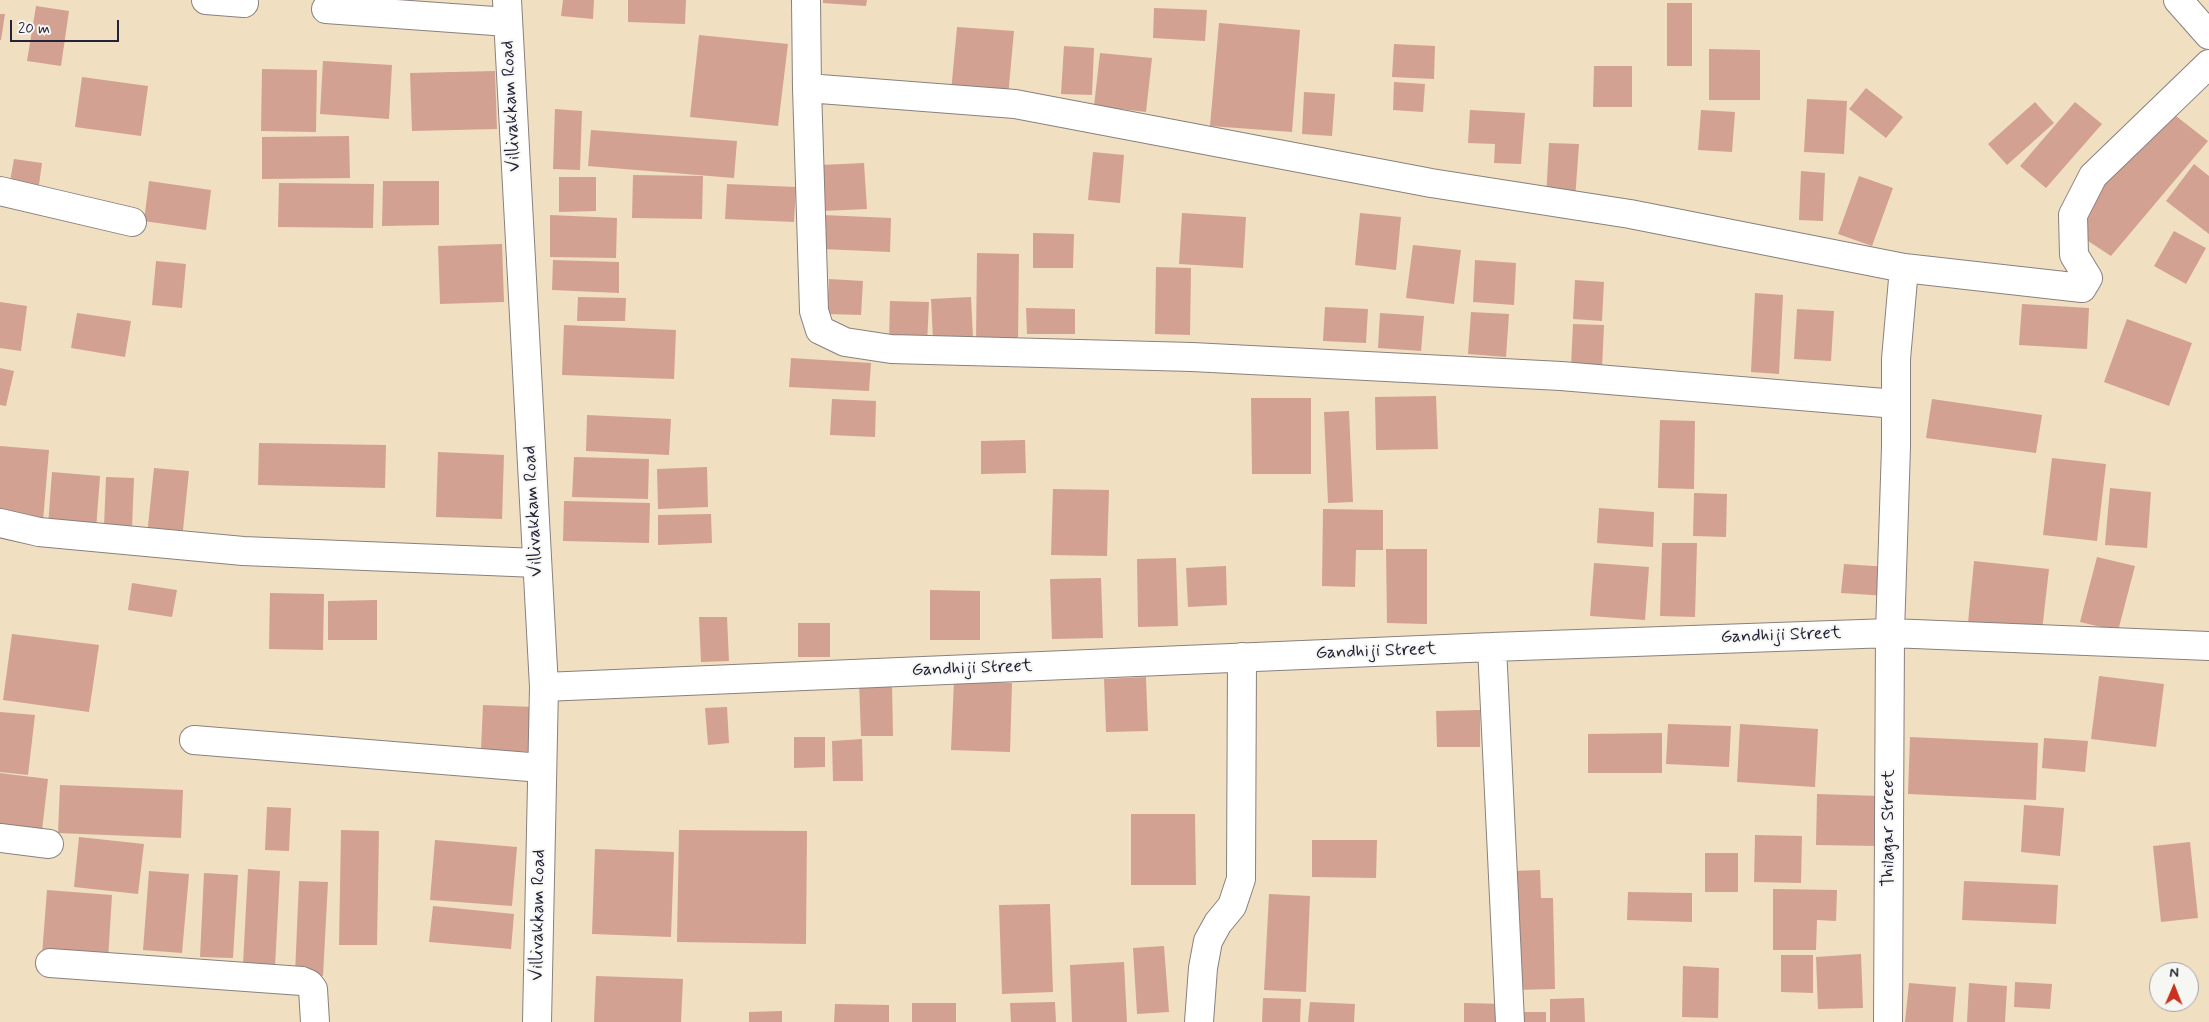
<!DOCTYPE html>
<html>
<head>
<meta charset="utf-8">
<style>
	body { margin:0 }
	#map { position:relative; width:2209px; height:1022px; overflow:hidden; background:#f1dfc2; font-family:Mynerve,sans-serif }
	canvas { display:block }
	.north { position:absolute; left:2149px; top:962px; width:50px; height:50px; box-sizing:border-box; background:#f6f6f2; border:1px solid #a1a1a9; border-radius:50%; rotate:1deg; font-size:14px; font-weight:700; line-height:20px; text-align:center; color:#22223b }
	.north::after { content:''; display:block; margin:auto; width:18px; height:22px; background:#c8321e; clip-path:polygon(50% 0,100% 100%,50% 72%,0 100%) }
	.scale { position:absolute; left:10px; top:20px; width:109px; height:22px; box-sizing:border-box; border:2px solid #22223b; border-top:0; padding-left:6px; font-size:15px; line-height:18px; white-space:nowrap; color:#22223b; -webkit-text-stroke:4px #f6f6f2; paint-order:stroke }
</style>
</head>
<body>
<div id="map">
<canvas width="2209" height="1022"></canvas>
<div class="north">N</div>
<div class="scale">20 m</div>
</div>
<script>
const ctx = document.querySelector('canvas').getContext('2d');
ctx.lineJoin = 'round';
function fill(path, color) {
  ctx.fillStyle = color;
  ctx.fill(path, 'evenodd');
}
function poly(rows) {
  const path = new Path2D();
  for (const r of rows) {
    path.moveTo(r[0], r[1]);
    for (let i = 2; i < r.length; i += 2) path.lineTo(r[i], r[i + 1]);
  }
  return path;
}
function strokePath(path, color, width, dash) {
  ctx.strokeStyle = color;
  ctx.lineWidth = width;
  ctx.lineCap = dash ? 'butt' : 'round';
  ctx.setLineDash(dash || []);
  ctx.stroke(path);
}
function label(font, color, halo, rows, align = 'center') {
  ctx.font = font + ' Mynerve,sans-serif';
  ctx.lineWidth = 4;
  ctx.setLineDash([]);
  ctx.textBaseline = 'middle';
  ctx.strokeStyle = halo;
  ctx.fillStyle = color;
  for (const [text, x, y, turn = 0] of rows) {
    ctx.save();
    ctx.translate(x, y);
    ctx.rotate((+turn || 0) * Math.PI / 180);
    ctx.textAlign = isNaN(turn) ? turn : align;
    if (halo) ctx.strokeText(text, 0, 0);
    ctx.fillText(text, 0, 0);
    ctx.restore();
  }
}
fill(poly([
	[563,0,594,0,593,19,561,16],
	[628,0,686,0,685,24,628,22],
	[823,0,867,0,866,6,823,3],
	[1667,3,1692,3,1692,66,1667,66],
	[36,6,69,11,61,66,27,61],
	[1154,8,1207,10,1205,41,1153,38],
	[0,14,5,14,1,40,0,40],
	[1219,23,1300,30,1292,132,1210,126],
	[957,27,1014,31,1008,97,951,92],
	[699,35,788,44,778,126,690,117],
	[1394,44,1435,46,1434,79,1392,77],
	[1064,46,1094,48,1092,95,1061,94],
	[1709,49,1760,50,1760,100,1709,100],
	[1100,53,1152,58,1146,112,1094,106],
	[323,61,392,65,389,119,320,114],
	[1594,66,1632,66,1632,107,1593,107],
	[262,69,317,70,316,132,261,131],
	[495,71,497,129,412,131,410,73],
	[82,77,148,86,141,136,75,127],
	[1394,82,1425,84,1423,112,1393,110],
	[1866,88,1903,117,1886,138,1849,109],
	[1304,92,1335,94,1332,136,1302,134],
	[1807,99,1847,101,1844,154,1804,152],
	[2035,102,2054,123,2007,165,1988,144],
	[2075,102,2102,124,2046,188,2020,166],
	[555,109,582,111,580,170,553,169],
	[2167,109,2208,141,2111,256,2085,239,2086,207],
	[1470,110,1525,113,1521,164,1494,163,1495,144,1468,143],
	[1701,110,1735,112,1732,152,1698,150],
	[591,130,737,141,734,178,588,166],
	[349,136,350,178,262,179,262,137],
	[1549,143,1579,144,1575,200,1546,198],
	[1093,152,1124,155,1120,203,1088,200],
	[14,159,42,163,38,192,9,187],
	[864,163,867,209,822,211,820,165],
	[2194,164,2209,176,2209,234,2166,201],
	[1801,171,1825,173,1823,221,1799,220],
	[633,175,703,176,702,219,632,218],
	[1859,176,1893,188,1872,246,1838,234],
	[559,177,596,177,596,211,559,212],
	[149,181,211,190,206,230,144,221],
	[383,181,439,181,439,225,382,226],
	[279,183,374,184,373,228,278,227],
	[727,184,796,187,794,222,725,219],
	[1182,213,1246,217,1243,268,1179,264],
	[1360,213,1401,217,1396,270,1355,265],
	[550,215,617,218,616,258,550,257],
	[823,215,891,218,890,252,822,249],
	[2174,231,2206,248,2186,284,2154,266],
	[1033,233,1074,234,1073,268,1033,268],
	[502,244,504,302,440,304,438,246],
	[1413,245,1461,250,1454,304,1406,298],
	[977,253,1019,254,1018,342,976,341],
	[553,260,619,262,619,293,552,290],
	[1475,260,1516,263,1514,305,1473,302],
	[156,261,186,264,182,308,152,305],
	[1156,267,1191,268,1190,335,1155,334],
	[829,279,863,281,861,315,827,314],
	[1575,280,1604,282,1602,321,1573,319],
	[1755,293,1783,295,1779,374,1751,372],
	[578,297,626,298,625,321,577,321],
	[971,297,973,338,933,340,931,299],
	[890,301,929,302,927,344,889,342],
	[0,302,27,306,21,351,0,348],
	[2022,304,2089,308,2087,349,2019,345],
	[1325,307,1368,309,1366,343,1323,341],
	[1026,308,1075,309,1075,334,1027,334],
	[1797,309,1834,311,1831,361,1794,359],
	[1471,312,1509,314,1506,357,1468,354],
	[77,313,131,321,125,357,71,348],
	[1380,313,1424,316,1421,351,1378,348],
	[2127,319,2192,343,2169,406,2104,382],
	[1573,324,1604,325,1602,369,1571,367],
	[564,325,676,330,674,379,562,375],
	[791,358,871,363,869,391,789,387],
	[0,368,14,371,6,406,0,405],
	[1436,396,1438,449,1376,450,1375,397],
	[1251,398,1311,398,1311,474,1252,474],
	[832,399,876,401,875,437,830,435],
	[1932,399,2042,415,2036,453,1926,438],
	[1349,411,1353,502,1328,503,1324,412],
	[587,415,671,419,669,455,586,451],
	[1660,420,1695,421,1694,489,1658,488],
	[1025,440,1026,473,981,474,981,441],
	[259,443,386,445,385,488,258,485],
	[0,446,49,450,43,521,0,517],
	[438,452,504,455,502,519,436,517],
	[574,457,649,459,648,499,572,497],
	[2052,458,2106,464,2097,541,2043,535],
	[707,467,708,507,658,509,657,469],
	[154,468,189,471,182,540,147,536],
	[52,472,100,476,96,530,48,526],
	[106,477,134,478,132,528,104,527],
	[2110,488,2151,492,2147,548,2105,545],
	[1053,489,1109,490,1107,556,1051,555],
	[1694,493,1727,494,1726,537,1693,536],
	[564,501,650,503,649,543,563,541],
	[1599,508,1654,512,1653,547,1597,543],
	[1323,509,1383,510,1383,550,1356,550,1355,587,1322,586],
	[711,514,712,543,658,545,658,515],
	[1662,543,1697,543,1695,617,1660,616],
	[1386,549,1427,549,1427,624,1387,623],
	[2097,557,2135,566,2118,631,2080,622],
	[1176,558,1178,626,1138,627,1137,559],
	[1974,561,2049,569,2042,631,1968,623],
	[1594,563,1649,567,1645,620,1590,616],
	[1844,564,1888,567,1887,596,1841,593],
	[1226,566,1227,605,1188,607,1186,568],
	[1101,578,1103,638,1052,639,1050,579],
	[132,583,177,590,172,617,128,610],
	[930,590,980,591,980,640,930,640],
	[270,593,324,594,323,650,269,649],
	[377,600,377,640,328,640,328,601],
	[699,617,727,617,729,661,701,662],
	[798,623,830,623,830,657,798,657],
	[12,634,99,645,89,712,3,700],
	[2099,676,2164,684,2156,747,2091,739],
	[1146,677,1148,731,1106,732,1104,679],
	[954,681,1012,683,1010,752,951,750],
	[859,682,892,682,893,736,861,736],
	[483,705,535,707,534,752,481,750],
	[727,707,729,743,708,745,705,708],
	[1480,710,1480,747,1437,747,1436,711],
	[0,712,35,715,28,775,0,772],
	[1668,724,1731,726,1729,767,1666,764],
	[1740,724,1818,729,1815,787,1737,782],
	[1662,733,1662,773,1588,773,1588,734],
	[794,737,825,737,825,767,794,768],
	[1910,737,2038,743,2036,800,1908,794],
	[2044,738,2088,741,2085,772,2042,768],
	[862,739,863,781,833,781,832,741],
	[0,773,48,779,41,839,0,835],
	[60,785,183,790,181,838,58,833],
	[1817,794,1879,796,1878,846,1816,845],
	[2024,805,2064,808,2060,856,2021,852],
	[267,807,291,808,289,851,265,850],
	[1131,814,1195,814,1196,885,1131,885],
	[341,830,379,831,377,945,339,945],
	[679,830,807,831,806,944,677,942],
	[1755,835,1802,836,1801,883,1754,882],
	[79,837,144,844,138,894,74,887],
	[435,840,517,847,512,906,430,900],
	[1312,840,1377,840,1376,878,1312,877],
	[2190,842,2198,918,2161,922,2153,846],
	[595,849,674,852,671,937,592,934],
	[1705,853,1738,853,1738,892,1705,892],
	[248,869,280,871,275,967,243,965],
	[1540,870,1541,898,1553,898,1555,989,1515,990,1511,871],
	[149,871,189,874,182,953,143,950],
	[204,873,238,875,233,958,200,957],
	[299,881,328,882,323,976,295,974],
	[1964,881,2058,885,2056,924,1962,920],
	[1773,889,1837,890,1836,921,1817,920,1816,950,1773,950],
	[47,890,112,895,108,960,42,955],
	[1628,892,1692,893,1692,922,1627,920],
	[1269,894,1310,896,1306,992,1264,990],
	[1050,904,1053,992,1002,994,999,905],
	[433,906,514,914,511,949,429,942],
	[1164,946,1169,1012,1137,1014,1133,948],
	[1861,954,1863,1008,1818,1009,1816,957],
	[1781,955,1813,955,1813,993,1781,992],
	[1124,962,1127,1022,1072,1022,1070,965],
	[1683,966,1719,968,1718,1018,1682,1017],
	[596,976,683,979,681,1022,594,1022],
	[2015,982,2052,984,2050,1009,2014,1007],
	[1909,983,1956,987,1953,1022,1905,1022],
	[1969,983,2007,986,2005,1022,1967,1022],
	[1263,998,1301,999,1300,1022,1262,1022],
	[1584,998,1585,1022,1550,1022,1550,999],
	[1055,1002,1056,1022,1011,1022,1010,1003],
	[1310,1002,1355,1004,1354,1022,1308,1022],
	[912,1003,956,1003,956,1022,912,1022],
	[1464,1003,1504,1004,1504,1022,1464,1022],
	[835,1004,889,1005,889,1022,834,1022],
	[782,1011,782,1022,749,1022,749,1012],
	[1517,1012,1546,1012,1546,1022,1517,1022]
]), '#d3a191');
const minor = poly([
	[206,0,244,3],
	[507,0,544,687,537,1022],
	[806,0,807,88,1015,104,1431,183,1630,214,1904,268,2082,288,2088,278,2074,255,2073,215,2093,176,2209,64],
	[326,9,508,22],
	[807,88,814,311,820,330,845,342,891,349,1192,357,1561,376,1896,404],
	[0,191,132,222],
	[0,523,39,532,243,551,537,563],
	[1492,647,1510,1022],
	[544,687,1492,647,1890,633,2209,646],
	[194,740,542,768],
	[0,838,49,844],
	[50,963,302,981,309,984,313,989,315,1022],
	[1199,1022,1203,968,1208,941,1218,923,1232,906,1241,879,1242,657],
	[1888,1022,1890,633,1896,447,1896,359,1904,268]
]);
const major = poly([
	[2178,0,2209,35]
]);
strokePath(minor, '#8a807e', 30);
strokePath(major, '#8a807e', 30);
strokePath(minor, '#fff', 28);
strokePath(major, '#fff', 28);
label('18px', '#22223b', '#f6f6f2', [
	["Villivakkam Road",512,106,-93],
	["Villivakkam Road",534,511,-93],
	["Gandhiji Street",1781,636,-2],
	["Gandhiji Street",1376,652,-2],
	["Gandhiji Street",972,669,-2],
	["Thilagar Street",1889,828,-90],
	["Villivakkam Road",539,915,-89]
]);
</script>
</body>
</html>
